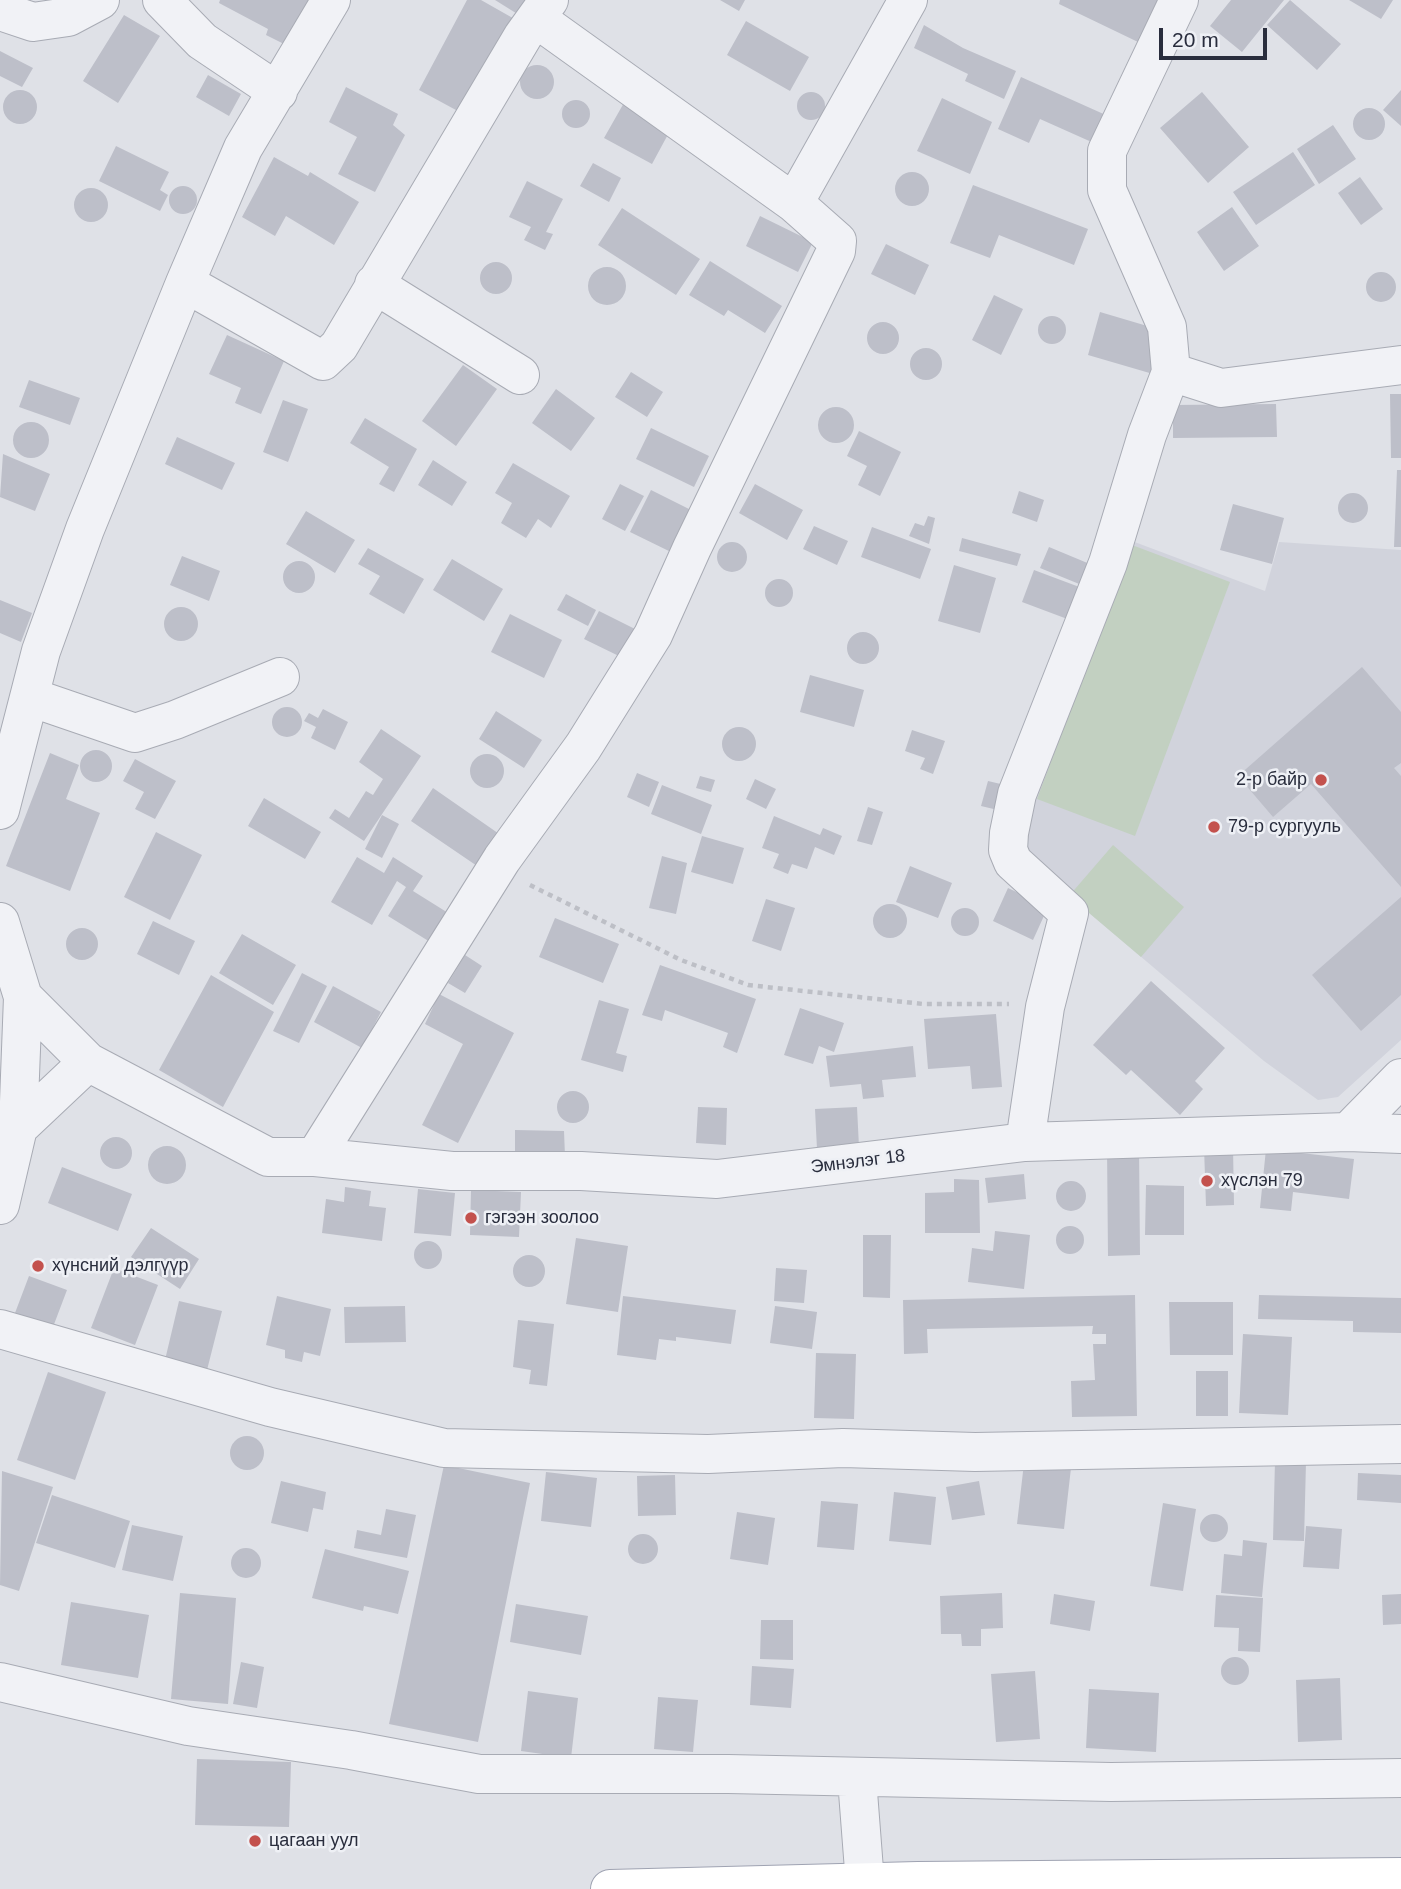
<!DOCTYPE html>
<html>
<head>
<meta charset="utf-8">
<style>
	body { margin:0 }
	#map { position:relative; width:1401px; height:1889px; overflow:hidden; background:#dfe1e7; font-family:Arial,sans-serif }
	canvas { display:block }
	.scale { position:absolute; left:1159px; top:28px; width:108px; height:32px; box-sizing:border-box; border:4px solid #292d3d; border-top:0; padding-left:9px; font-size:21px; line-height:24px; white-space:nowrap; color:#292d3d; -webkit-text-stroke:5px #eef0f5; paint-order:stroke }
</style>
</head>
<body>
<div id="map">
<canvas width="1401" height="1889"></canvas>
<div class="scale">20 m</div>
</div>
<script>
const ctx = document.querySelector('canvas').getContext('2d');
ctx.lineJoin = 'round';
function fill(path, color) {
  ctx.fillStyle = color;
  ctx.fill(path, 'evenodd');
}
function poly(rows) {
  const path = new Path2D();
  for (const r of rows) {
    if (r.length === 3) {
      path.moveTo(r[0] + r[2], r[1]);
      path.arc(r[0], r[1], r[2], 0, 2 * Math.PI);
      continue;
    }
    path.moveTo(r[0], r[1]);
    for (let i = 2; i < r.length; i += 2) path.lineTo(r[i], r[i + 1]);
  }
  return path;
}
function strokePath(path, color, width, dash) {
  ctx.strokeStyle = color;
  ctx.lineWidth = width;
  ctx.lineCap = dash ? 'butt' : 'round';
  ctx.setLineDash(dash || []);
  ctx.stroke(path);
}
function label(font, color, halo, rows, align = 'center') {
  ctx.font = font + ' Arial,sans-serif';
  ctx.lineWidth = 5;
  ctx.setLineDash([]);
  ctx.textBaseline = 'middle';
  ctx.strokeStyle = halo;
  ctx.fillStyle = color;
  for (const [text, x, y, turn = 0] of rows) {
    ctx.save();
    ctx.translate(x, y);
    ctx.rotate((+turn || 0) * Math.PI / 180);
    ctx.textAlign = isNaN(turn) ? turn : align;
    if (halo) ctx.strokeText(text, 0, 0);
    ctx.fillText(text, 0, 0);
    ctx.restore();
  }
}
fill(poly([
	[1132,541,1265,591,1279,542,1401,550,1401,1040,1338,1097,1318,1100,1264,1061,1022,856,1032,798]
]), '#d1d3dc');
fill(poly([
	[1132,545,1230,582,1135,836,1037,799],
	[1113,845,1184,907,1141,957,1069,896]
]), '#c2d0c1');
fill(poly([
	[220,0,311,0,288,46,266,35,268,29,219,3],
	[467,0,481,0,518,21,467,116,419,90],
	[495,0,528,0,519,15],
	[720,0,745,0,739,11],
	[1060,0,1158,0,1138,42,1059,4],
	[1231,0,1284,0,1242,52,1210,26],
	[1290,0,1341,44,1317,70,1267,25],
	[1349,0,1393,0,1381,19],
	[124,15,160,36,118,103,83,81],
	[746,21,809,57,790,91,727,55],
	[924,25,963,48,1016,71,1004,99,965,81,968,74,914,48],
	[0,51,33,68,22,87,0,76],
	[537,82,17],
	[208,75,241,94,229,116,196,97],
	[1021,77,1108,116,1096,144,1040,119,1029,143,998,129],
	[346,87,398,114,393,125,405,135,375,192,338,174,357,137,329,122],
	[1401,90,1401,126,1383,110],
	[20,107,17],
	[811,106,14],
	[1202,92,1249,147,1208,183,1160,128],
	[942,98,992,122,970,174,917,151],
	[576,114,14],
	[625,101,672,127,652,164,604,138],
	[1369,124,16],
	[1333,125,1356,159,1319,184,1297,149],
	[116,146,169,172,160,190,168,195,160,211,99,181],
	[1293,152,1315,185,1256,225,1233,192],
	[274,157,308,176,310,172,359,202,334,245,286,216,275,236,242,217],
	[593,163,621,178,609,202,580,186],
	[912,189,17],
	[1360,177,1383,209,1361,225,1338,193],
	[527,181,563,199,546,232,553,234,545,250,524,240,531,227,509,217],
	[973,185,1088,229,1074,265,999,235,990,258,950,243],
	[183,200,14],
	[91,205,17],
	[1232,207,1259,246,1224,271,1197,232],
	[622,208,700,259,676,295,598,245],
	[760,216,813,242,798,272,746,246],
	[886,244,929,265,915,295,871,274],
	[710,261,782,306,765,333,728,310,724,316,689,295],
	[496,278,16],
	[607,286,19],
	[1381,287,15],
	[994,295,1023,309,1001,355,972,340],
	[1100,312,1154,328,1149,343,1161,347,1153,374,1088,355],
	[1052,330,14],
	[883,338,16],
	[227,335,284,361,261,414,235,403,241,388,209,374],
	[926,364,16],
	[463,365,497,389,456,446,422,421],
	[631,372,663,392,647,417,615,397],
	[29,380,80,398,70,425,19,407],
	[556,389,595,418,571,451,532,423],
	[1390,394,1401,394,1401,458,1391,458],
	[283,400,308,409,288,462,263,452],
	[1276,404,1277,437,1173,438,1173,405],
	[836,425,18],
	[365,418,417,449,394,492,379,484,389,467,350,443],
	[31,440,18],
	[651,428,709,456,694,487,636,459],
	[859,431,901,452,880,496,858,485,867,466,847,456],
	[177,437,235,463,222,490,165,464],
	[3,454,50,474,35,511,0,497],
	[433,460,467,482,452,506,418,485],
	[513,463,570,496,551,528,538,519,526,538,501,523,512,503,495,493],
	[1397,470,1401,470,1401,547,1394,547],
	[620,484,644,496,625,531,602,519],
	[755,484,803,510,787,540,739,513],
	[651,490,695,512,675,554,630,532],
	[1019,491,1044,500,1037,522,1012,513],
	[1353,508,15],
	[1233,504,1284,518,1272,564,1220,550],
	[306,511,355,540,335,573,286,544],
	[928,516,935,518,929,544,909,536,915,523,924,526],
	[814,526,848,541,837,565,803,549],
	[872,527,931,549,920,579,861,557],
	[962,538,1021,554,1017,566,959,551],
	[732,557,15],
	[1049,547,1097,567,1089,588,1040,568],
	[368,548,424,579,404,614,369,594,380,576,358,564],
	[182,556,220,571,209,601,170,585],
	[452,559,503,589,484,621,433,590],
	[299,577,16],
	[954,565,996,578,980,633,938,621],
	[1034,570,1090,591,1078,623,1022,602],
	[779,593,14],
	[566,594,596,610,588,626,557,610],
	[0,600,32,613,21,642,0,633],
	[181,624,17],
	[599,611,637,630,623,658,584,639],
	[510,614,562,640,544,678,491,652],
	[863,648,16],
	[1362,667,1401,712,1401,763,1394,768,1401,776,1401,887,1311,784,1273,817,1238,776],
	[810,675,864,690,854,727,800,712],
	[287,722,15],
	[323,709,348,722,335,750,311,738,316,727,304,721,309,713,318,718],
	[496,711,542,740,524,768,479,739],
	[739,744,17],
	[381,729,421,756,364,841,329,818,335,809,349,818,366,791,373,795,383,779,359,762],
	[912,730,945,741,933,774,920,769,925,758,905,751],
	[96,766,16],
	[50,753,79,765,66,799,100,813,70,891,6,866],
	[487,771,17],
	[135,759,176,781,155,819,135,809,144,792,123,781],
	[637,773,659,782,649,807,627,797],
	[700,776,715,780,711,792,696,788],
	[755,779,776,789,766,809,746,799],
	[988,781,1009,786,1002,811,981,806],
	[662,785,712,805,701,834,651,814],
	[433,788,505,838,483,870,411,821],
	[264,798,321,832,305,859,248,826],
	[868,807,883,812,872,845,857,841],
	[382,815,399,824,382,858,365,849],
	[774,816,820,835,823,828,842,836,834,855,815,847,807,869,792,864,788,874,773,868,779,854,762,848],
	[156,832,202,855,170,920,124,897],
	[702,836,744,848,733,884,691,872],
	[662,856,687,863,676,914,649,908],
	[357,857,384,873,393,857,423,876,413,891,453,916,435,945,388,916,406,887,397,881,372,925,331,902],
	[910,866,952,883,938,918,896,902],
	[1008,888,1048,907,1033,940,993,921],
	[1401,897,1401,995,1361,1031,1312,975],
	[766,899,795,908,781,951,752,941],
	[890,921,17],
	[965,922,14],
	[555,918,619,944,603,983,539,957],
	[153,921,195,941,179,975,137,954],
	[82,944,16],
	[242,934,296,965,273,1005,219,973],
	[465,955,482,966,465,993,448,983],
	[660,965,756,999,737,1053,723,1047,728,1033,665,1010,662,1021,642,1015],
	[302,973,327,986,299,1043,273,1031],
	[211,975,274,1012,223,1107,159,1070],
	[1151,981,1225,1048,1195,1081,1203,1089,1180,1115,1131,1070,1126,1075,1093,1045],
	[333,986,381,1012,362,1048,314,1022],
	[439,994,514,1033,458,1143,422,1125,463,1044,425,1024],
	[599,1000,629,1009,616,1053,627,1056,623,1072,581,1060],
	[800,1008,844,1023,834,1052,819,1046,813,1064,784,1055],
	[996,1014,1002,1087,972,1089,970,1066,928,1069,924,1019],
	[913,1046,916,1077,882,1080,884,1097,863,1099,861,1084,830,1087,826,1056],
	[573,1107,16],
	[698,1107,727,1108,726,1145,696,1143],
	[857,1107,859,1147,817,1149,815,1109],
	[515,1130,564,1131,565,1156,515,1156],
	[116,1153,16],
	[1139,1145,1140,1255,1108,1256,1107,1146],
	[1233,1146,1234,1205,1206,1206,1204,1147],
	[167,1165,19],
	[1266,1149,1354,1159,1349,1199,1293,1192,1291,1211,1260,1208],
	[62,1167,132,1194,118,1231,48,1203],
	[1024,1174,1026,1199,988,1203,985,1178],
	[954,1179,979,1180,980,1233,925,1233,925,1193,954,1192],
	[1071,1196,15],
	[1146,1185,1184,1186,1184,1235,1145,1235],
	[345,1187,371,1191,369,1206,386,1208,382,1241,322,1233,326,1199,344,1202],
	[418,1189,455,1193,451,1236,414,1233],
	[471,1190,521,1192,519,1237,470,1235],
	[1070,1240,14],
	[151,1228,199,1259,180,1289,131,1257],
	[995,1231,1030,1235,1024,1289,968,1282,972,1248,993,1251],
	[863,1235,891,1235,890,1298,863,1297],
	[576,1238,628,1246,618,1312,566,1304],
	[428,1255,14],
	[529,1271,16],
	[114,1268,158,1285,135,1345,91,1328],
	[776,1268,807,1270,804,1303,774,1301],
	[29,1276,67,1290,53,1327,15,1313],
	[1135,1295,1137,1416,1072,1417,1071,1381,1095,1380,1093,1344,1106,1344,1106,1334,1092,1334,1093,1326,927,1329,928,1353,904,1354,903,1300],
	[1259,1295,1401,1298,1401,1333,1353,1332,1353,1321,1258,1319],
	[277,1296,331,1309,320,1356,304,1352,302,1362,285,1358,285,1350,266,1345],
	[623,1296,736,1310,731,1344,676,1337,676,1341,659,1339,656,1360,617,1355],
	[179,1301,222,1311,207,1370,165,1360],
	[1169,1302,1233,1302,1233,1355,1170,1355],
	[405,1306,406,1342,345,1343,344,1307],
	[775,1306,817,1312,812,1349,770,1343],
	[518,1320,554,1324,547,1386,529,1384,531,1370,513,1367],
	[1243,1334,1292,1337,1288,1415,1239,1413],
	[816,1353,856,1354,854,1419,814,1418],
	[1196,1371,1228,1371,1228,1416,1196,1416],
	[48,1372,106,1392,75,1480,17,1460],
	[247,1453,17],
	[1275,1461,1306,1462,1304,1541,1273,1540],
	[1024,1463,1071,1468,1064,1529,1017,1524],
	[444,1465,530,1483,478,1742,389,1724],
	[2,1471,53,1487,19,1591,0,1585],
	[546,1472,597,1478,591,1527,541,1521],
	[1358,1473,1401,1475,1401,1503,1357,1500],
	[675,1475,676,1515,638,1516,637,1476],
	[281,1481,326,1492,323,1510,313,1508,308,1532,271,1523],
	[979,1481,985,1515,952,1520,946,1487],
	[894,1492,936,1497,931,1545,889,1541],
	[52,1495,130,1521,115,1568,36,1543],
	[821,1501,858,1504,854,1550,817,1547],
	[1163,1503,1196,1509,1183,1591,1150,1586],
	[386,1509,416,1515,407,1558,354,1548,357,1530,381,1535],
	[737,1512,775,1518,768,1565,730,1559],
	[1214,1528,14],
	[132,1525,183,1536,173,1581,122,1570],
	[1306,1526,1342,1529,1339,1569,1303,1567],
	[643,1549,15],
	[1243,1540,1267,1543,1262,1597,1221,1593,1224,1554,1242,1556],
	[246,1563,15],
	[325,1549,409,1571,398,1614,364,1606,363,1611,312,1598],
	[180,1593,236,1598,228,1704,171,1699],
	[1002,1593,1003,1628,981,1629,981,1646,962,1646,961,1634,941,1634,940,1596],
	[1054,1594,1095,1601,1090,1631,1050,1624],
	[1401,1594,1401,1624,1383,1625,1382,1595],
	[1216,1595,1263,1598,1260,1652,1238,1651,1239,1628,1214,1627],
	[71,1602,149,1615,138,1678,61,1665],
	[516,1604,588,1616,581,1655,510,1642],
	[761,1620,793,1620,793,1660,760,1659],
	[1235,1671,14],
	[241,1662,264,1667,257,1708,233,1704],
	[752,1666,794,1669,791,1708,750,1705],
	[1035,1671,1040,1739,996,1742,991,1674],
	[1340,1678,1342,1740,1298,1742,1296,1680],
	[1089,1689,1159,1693,1156,1752,1086,1748],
	[528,1691,578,1698,571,1758,521,1751],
	[658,1697,698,1700,693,1752,654,1749],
	[197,1759,291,1762,289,1827,195,1825]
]), '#bdbfc9');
const minor = poly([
	[162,0,202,41,278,92],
	[0,11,33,22,68,17,100,0],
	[537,19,794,203,908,0],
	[185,283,323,361,339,346,523,36,549,0],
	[374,284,520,375],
	[1171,372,1221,388,1401,365],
	[30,697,135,733,175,720,280,677],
	[0,810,41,651,85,529,185,283,243,148,331,0],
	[0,922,23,997,18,1128],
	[23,997,88,1062],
	[1348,1132,1401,1078],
	[1025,1142,1045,1007,1069,913,1013,862,1008,850,1009,833,1017,794,1108,563,1147,435,1171,372,1167,327,1107,190,1107,151,1179,0],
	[315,1157,452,1171,581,1171,717,1179,1025,1142,1348,1132,1401,1134],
	[0,1205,18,1128,88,1062,268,1157,315,1157,502,859,583,747,653,635,692,548,836,251,837,241,794,203],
	[0,1329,270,1407,444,1448,708,1454,843,1448,975,1452,1401,1444],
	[0,1682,188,1726,351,1750,479,1774,728,1774,1111,1782,1401,1778],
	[857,1779,865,1883]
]);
const major = poly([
	[610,1889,918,1881,1401,1877]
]);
strokePath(minor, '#a8abb4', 40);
strokePath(major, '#9fa3b2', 40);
strokePath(poly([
	[530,885,681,960,748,985,923,1004,1009,1004]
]), '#bdbfc6', 4.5, [5, 5]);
strokePath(minor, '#f1f2f6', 38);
strokePath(major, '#fff', 38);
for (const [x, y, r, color] of [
	[1321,780,7,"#c3514d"],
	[1214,827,7,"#c3514d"],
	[1207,1181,7,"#c3514d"],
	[471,1218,7,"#c3514d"],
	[38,1266,7,"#c3514d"],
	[255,1841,7,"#c3514d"]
]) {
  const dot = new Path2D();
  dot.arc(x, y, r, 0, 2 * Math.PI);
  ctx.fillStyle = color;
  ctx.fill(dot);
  strokePath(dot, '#eef0f5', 2.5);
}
label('18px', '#292d3d', '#eef0f5', [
	["2-р байр",1307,780,"right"],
	["79-р сургууль",1228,827],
	["хүслэн 79",1221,1181],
	["гэгээн зоолоо",485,1218],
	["хүнсний дэлгүүр",52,1266],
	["цагаан уул",269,1841]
], 'left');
label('18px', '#292d3d', '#eef0f5', [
	["Эмнэлэг 18",858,1162,-7]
]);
</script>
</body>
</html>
